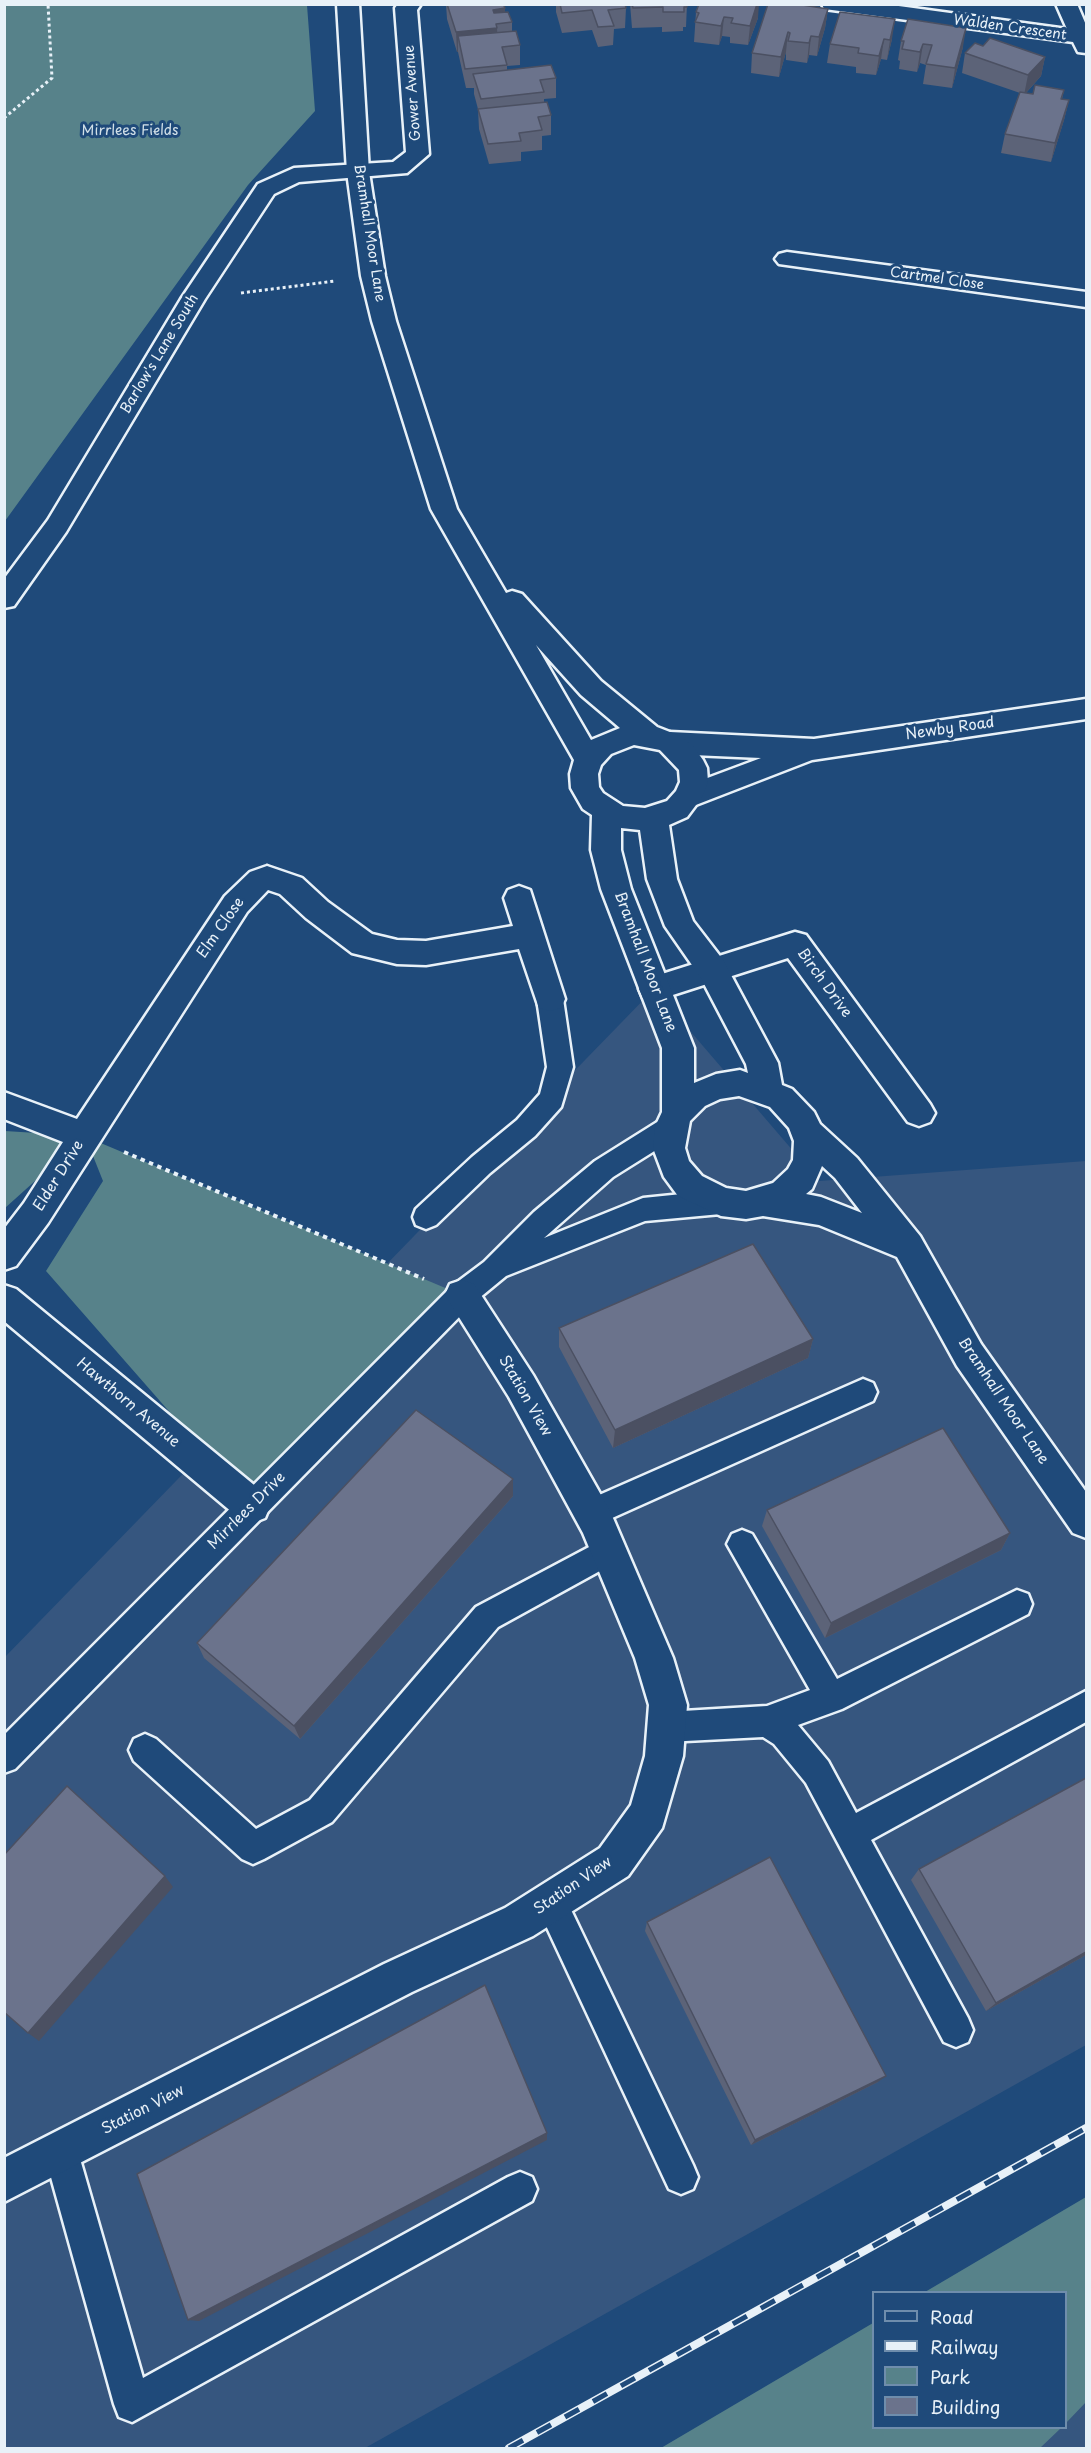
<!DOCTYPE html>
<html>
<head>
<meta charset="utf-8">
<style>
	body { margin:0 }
	#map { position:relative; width:1091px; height:2453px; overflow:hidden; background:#1f4a7a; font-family:"Playpen Sans",sans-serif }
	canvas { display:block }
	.frame { position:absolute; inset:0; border:6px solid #e8f1f8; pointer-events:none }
	.legend { position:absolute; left:872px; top:2291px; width:195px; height:138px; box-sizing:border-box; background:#1f4a7a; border:2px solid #6f8dac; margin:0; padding:8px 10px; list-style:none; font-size:18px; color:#e8f1f8 }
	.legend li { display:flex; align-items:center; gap:12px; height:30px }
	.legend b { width:30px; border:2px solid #6f8dac }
</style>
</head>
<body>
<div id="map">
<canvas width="1091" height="2453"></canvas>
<div class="frame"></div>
<ul class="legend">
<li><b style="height:8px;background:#1f4a7a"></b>Road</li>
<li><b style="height:8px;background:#e8f1f8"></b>Railway</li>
<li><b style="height:16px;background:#57828a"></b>Park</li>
<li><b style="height:16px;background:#6b738c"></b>Building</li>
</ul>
</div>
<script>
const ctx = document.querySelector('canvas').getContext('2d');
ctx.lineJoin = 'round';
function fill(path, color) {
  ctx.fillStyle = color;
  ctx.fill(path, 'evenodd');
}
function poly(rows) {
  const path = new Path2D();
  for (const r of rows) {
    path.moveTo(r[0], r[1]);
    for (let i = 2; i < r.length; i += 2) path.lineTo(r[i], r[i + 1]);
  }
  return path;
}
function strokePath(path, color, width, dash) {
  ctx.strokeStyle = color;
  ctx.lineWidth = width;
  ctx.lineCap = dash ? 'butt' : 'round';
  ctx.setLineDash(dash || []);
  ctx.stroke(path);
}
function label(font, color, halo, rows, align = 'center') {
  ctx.font = font + ' "Playpen Sans",sans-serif';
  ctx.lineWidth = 6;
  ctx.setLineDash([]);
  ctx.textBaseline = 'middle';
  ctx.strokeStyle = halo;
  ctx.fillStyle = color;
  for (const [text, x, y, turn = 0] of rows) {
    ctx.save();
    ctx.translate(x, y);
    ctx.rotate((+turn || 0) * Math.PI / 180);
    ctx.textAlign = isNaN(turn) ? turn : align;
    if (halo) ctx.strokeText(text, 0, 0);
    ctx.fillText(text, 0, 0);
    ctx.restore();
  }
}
fill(poly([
	[654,989,819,1181,1086,1161,1086,2045,365,2448,5,2448,4,1658],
	[1086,2398,1086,2448,1004,2448,1038,2428,1066,2428,1066,2411]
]), '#36567f');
fill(poly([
	[4,5,307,5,315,111,248,185,5,521],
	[5,1131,84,1136,462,1295,252,1506,46,1271,103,1181,85,1136,5,1208],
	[1086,2197,1086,2402,1066,2423,1066,2292,925,2292],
	[873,2323,874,2428,1061,2428,1040,2448,661,2448]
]), '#57828a');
const lane = poly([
	[550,989,559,992,563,999,573,1067,561,1107,535,1136,490,1173,436,1225,426,1229,416,1225,413,1217,416,1209,472,1157,517,1120,540,1094,547,1067,537,999,541,992,550,989],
	[671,1116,680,1119,684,1127,680,1135,613,1177,544,1238,643,1198,721,1190,730,1194,734,1202,730,1210,721,1214,645,1221,506,1276,472,1304,15,1769,4,1773,4,1735,452,1286,484,1262,534,1212,595,1161,662,1119,671,1116],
	[863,1379,873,1383,877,1392,873,1401,601,1523,591,1527,581,1523,576,1513,581,1503,863,1379],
	[742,1530,752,1534,837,1679,1017,1590,1028,1594,1032,1604,1028,1614,842,1709,798,1725,828,1761,856,1813,1086,1691,1086,1722,871,1840,968,2018,973,2030,968,2042,956,2047,944,2042,806,1783,774,1744,763,1737,666,1742,655,1738,651,1727,655,1716,666,1712,767,1706,810,1690,727,1544,732,1534,742,1530],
	[608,1537,618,1541,623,1551,618,1561,498,1627,332,1822,264,1859,253,1864,242,1859,134,1761,129,1750,134,1739,145,1734,156,1739,256,1829,310,1800,476,1607,608,1537],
	[551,1886,562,1891,693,2165,698,2177,693,2189,681,2194,669,2189,535,1902,540,1891,551,1886],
	[61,2135,73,2140,78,2152,143,2378,508,2177,520,2172,532,2177,537,2189,532,2201,132,2422,119,2417,114,2404,44,2152,49,2140,61,2135]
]);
const street = poly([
	[398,4,421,4,417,10,429,154,407,173,299,182,274,194,205,299,66,532,14,606,4,608,4,579,48,520,181,299,258,184,294,168,393,162,406,152,395,8,398,4],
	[822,4,884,4,1067,29,1056,4,1077,4,1086,25,1086,53,1078,52,1073,42,832,10,824,9,822,4],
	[787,252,1086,292,1086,307,779,264,775,259,779,254,787,252],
	[1086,699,1086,719,812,760,688,808,678,805,674,797,678,789,761,758,670,754,660,750,656,743,660,736,670,732,814,739,1086,699],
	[267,866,302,878,328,902,372,934,397,940,426,941,513,926,504,898,508,890,519,886,530,890,565,999,561,1008,550,1011,539,1008,519,949,426,965,397,964,352,953,306,918,280,894,268,890,247,912,48,1223,16,1266,4,1270,4,1229,24,1203,63,1142,4,1119,4,1092,77,1119,225,896,250,872,267,866],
	[795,932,806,935,930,1104,935,1113,930,1122,919,1126,908,1122,788,958,654,1001,643,998,639,989,643,980,795,932],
	[462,1280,474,1284,533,1375,610,1511,673,1658,687,1705,683,1756,662,1828,628,1876,533,1936,412,1992,4,2202,4,2158,384,1964,505,1908,600,1848,631,1805,645,1756,649,1705,635,1658,583,1533,509,1397,445,1295,450,1284,462,1280],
	[4,1285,16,1289,265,1494,270,1506,265,1518,252,1523,239,1518,4,1321,4,1285]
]);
const secondary = poly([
	[337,4,359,4,369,172,385,276,396,321,457,509,506,593,512,591,522,594,601,681,657,727,680,736,693,746,703,760,707,768,708,782,702,797,687,817,669,825,677,879,693,921,723,960,778,1063,782,1085,792,1089,814,1112,820,1124,857,1158,920,1236,981,1344,1086,1492,1086,1538,1073,1533,957,1366,897,1257,819,1225,763,1216,746,1219,721,1216,678,1196,664,1177,653,1148,655,1127,662,1112,662,1048,601,889,591,850,592,815,583,809,571,788,570,774,574,760,431,509,372,321,361,276,347,172,337,4],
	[536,645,581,695,620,728,591,740,536,645],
	[634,745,660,750,679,770,680,782,676,791,667,801,645,808,623,806,603,793,599,787,598,774,601,765,611,754,634,745],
	[621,828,640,830,647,879,665,926,701,978,746,1064,748,1073,740,1070,716,1074,694,1083,694,1048,631,889,621,850,621,828],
	[739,1096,770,1107,789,1128,794,1141,793,1160,788,1169,773,1183,746,1191,726,1188,702,1176,689,1161,685,1148,690,1121,705,1106,720,1099,739,1096],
	[822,1166,835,1178,862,1213,821,1197,806,1194,812,1189,822,1166]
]);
strokePath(lane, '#e8f1f8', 5);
strokePath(street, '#e8f1f8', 5);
strokePath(secondary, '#e8f1f8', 5);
strokePath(poly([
	[4,118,52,78,48,4],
	[241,293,335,281]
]), '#e8f1f8', 3, [3, 3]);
strokePath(poly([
	[124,1152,424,1279]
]), '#e8f1f8', 4, [4.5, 4.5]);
fill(lane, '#1f4a7a');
fill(street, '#1f4a7a');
fill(secondary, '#1f4a7a');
const rail = poly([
	[509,2448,1086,2128]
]);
strokePath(rail, '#e8f1f8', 8);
strokePath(rail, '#1f4a7a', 5, [16]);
fill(poly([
	[446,4,503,4,505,12,512,22,512,31,520,45,520,65,507,66,507,70,556,78,556,98,544,99,544,102,551,115,551,135,542,136,542,150,521,152,521,161,489,164,479,129,478,109,474,94,474,88,466,88,458,52,457,52,447,19],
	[556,4,625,4,626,8,625,28,614,29,613,45,598,47,592,30,562,33,556,12],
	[630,4,687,4,686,27,683,27,683,31,662,32,662,27,632,28],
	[828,9,825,28,817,56,809,55,807,63,786,60,786,52,779,77,751,73,752,53],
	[696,12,758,18,748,45,730,43,730,37,722,36,719,45,694,42],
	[892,39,887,60,881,59,876,75,856,73,856,67,827,63,830,44],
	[901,41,963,47,952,88,923,84,926,65,920,63,917,72,899,69,900,61,898,60],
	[983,46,1045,57,1041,76,1026,93,1033,94,1064,90,1062,99,1069,100,1064,120,1051,162,1001,153,1005,134,1020,93,962,73,965,53],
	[559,1328,813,1339,808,1358,613,1448,559,1347],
	[513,1479,513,1496,300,1739,204,1658,197,1643],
	[767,1510,1010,1533,1001,1550,825,1638,762,1526],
	[919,1869,1086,1955,986,2011,911,1880],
	[647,1922,878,2082,751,2145,645,1931]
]), '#5c6378');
fill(poly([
	[757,4,759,4,758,18,748,45,750,26],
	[505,8,505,23,496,24,497,28,498,47,458,36,458,52,457,52,456,32,493,10],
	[828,9,825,28,817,56,819,37],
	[724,17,722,36,719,45,721,26],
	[895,19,892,39,887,60,890,40],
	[966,28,963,47,952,88,955,68],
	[788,32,786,52,779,77,781,57],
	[811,36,809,55,807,63,809,43],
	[884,39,881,59,876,75,879,56],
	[923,44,920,63,917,72,920,52],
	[1045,57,1041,76,1024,95,1028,75],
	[1069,100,1064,120,1051,162,1055,143],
	[813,1339,808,1358,613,1448,615,1430],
	[513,1479,513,1496,300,1739,294,1726],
	[1010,1533,1001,1550,825,1638,831,1623],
	[165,1876,173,1887,39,2041,28,2033],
	[1086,1952,1086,1955,986,2011,996,2003],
	[886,2076,878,2082,751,2145,755,2140],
	[547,2133,547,2140,199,2321,188,2320]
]), '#4b5062');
const building = poly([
	[447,4,503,4,505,8,493,10,494,13,508,12,512,22,496,24,497,28,456,32,447,4],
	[560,4,625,4,626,8,608,10,614,26,598,27,592,10,562,13,560,4],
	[632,4,687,4,687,7,684,7,684,12,663,12,663,7,633,8,632,4],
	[699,4,757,4,750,26,731,23,733,18,724,17,721,26,695,22,699,13,696,12,699,4],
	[768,4,796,4,828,9,819,37,811,36,809,43,788,41,790,33,788,32,781,57,752,53,768,4],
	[840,12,895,19,890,40,884,39,879,56,858,53,859,48,830,44,840,12],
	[908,19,966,28,955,68,926,64,932,45,923,44,920,52,902,49,904,41,901,41,908,19],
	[516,31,520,45,502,47,507,65,465,69,458,36,516,31],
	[990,38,1045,57,1028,75,965,53,975,43,983,46,990,38],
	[551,65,556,78,540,80,544,92,481,99,473,74,551,65],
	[1035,85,1064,90,1061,99,1069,100,1055,143,1005,134,1020,92,1033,94,1035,85],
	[547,102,551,115,538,117,542,130,519,133,521,141,488,144,478,109,547,102],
	[753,1244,813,1339,615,1430,559,1328,753,1244],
	[416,1410,513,1479,294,1726,197,1643,416,1410],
	[943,1428,1010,1533,831,1623,767,1510,943,1428],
	[1086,1778,1086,1952,996,2003,919,1869,1086,1778],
	[67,1786,165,1876,28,2033,4,2012,4,1855,67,1786],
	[770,1857,886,2076,755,2140,647,1922,770,1857],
	[485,1985,547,2133,188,2320,137,2174,485,1985]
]);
fill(building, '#6b738c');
strokePath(building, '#4b5062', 1.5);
label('14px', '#e8f1f8', '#1f4a7a', [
	["Walden Crescent",1010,28,8],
	["Gower Avenue",413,93,-94],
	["Bramhall Moor Lane",369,233,81],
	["Cartmel Close",937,279,8],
	["Barlow's Lane South",160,354,-59]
]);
label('14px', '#d2e0e8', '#1f4a7a', [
	["Mirrlees Fields",130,131]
]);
label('15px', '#e8f1f8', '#1f4a7a', [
	["Newby Road",950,729,-8],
	["Elm Close",221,928,-55],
	["Bramhall Moor Lane",645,962,69],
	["Birch Drive",824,983,54],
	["Elder Drive",59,1176,-58],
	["Station View",525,1396,60],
	["Bramhall Moor Lane",1003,1401,56],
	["Hawthorn Avenue",128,1403,40],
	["Mirrlees Drive",247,1511,-45],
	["Station View",573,1886,-34],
	["Station View",143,2110,-27]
]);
</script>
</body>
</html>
